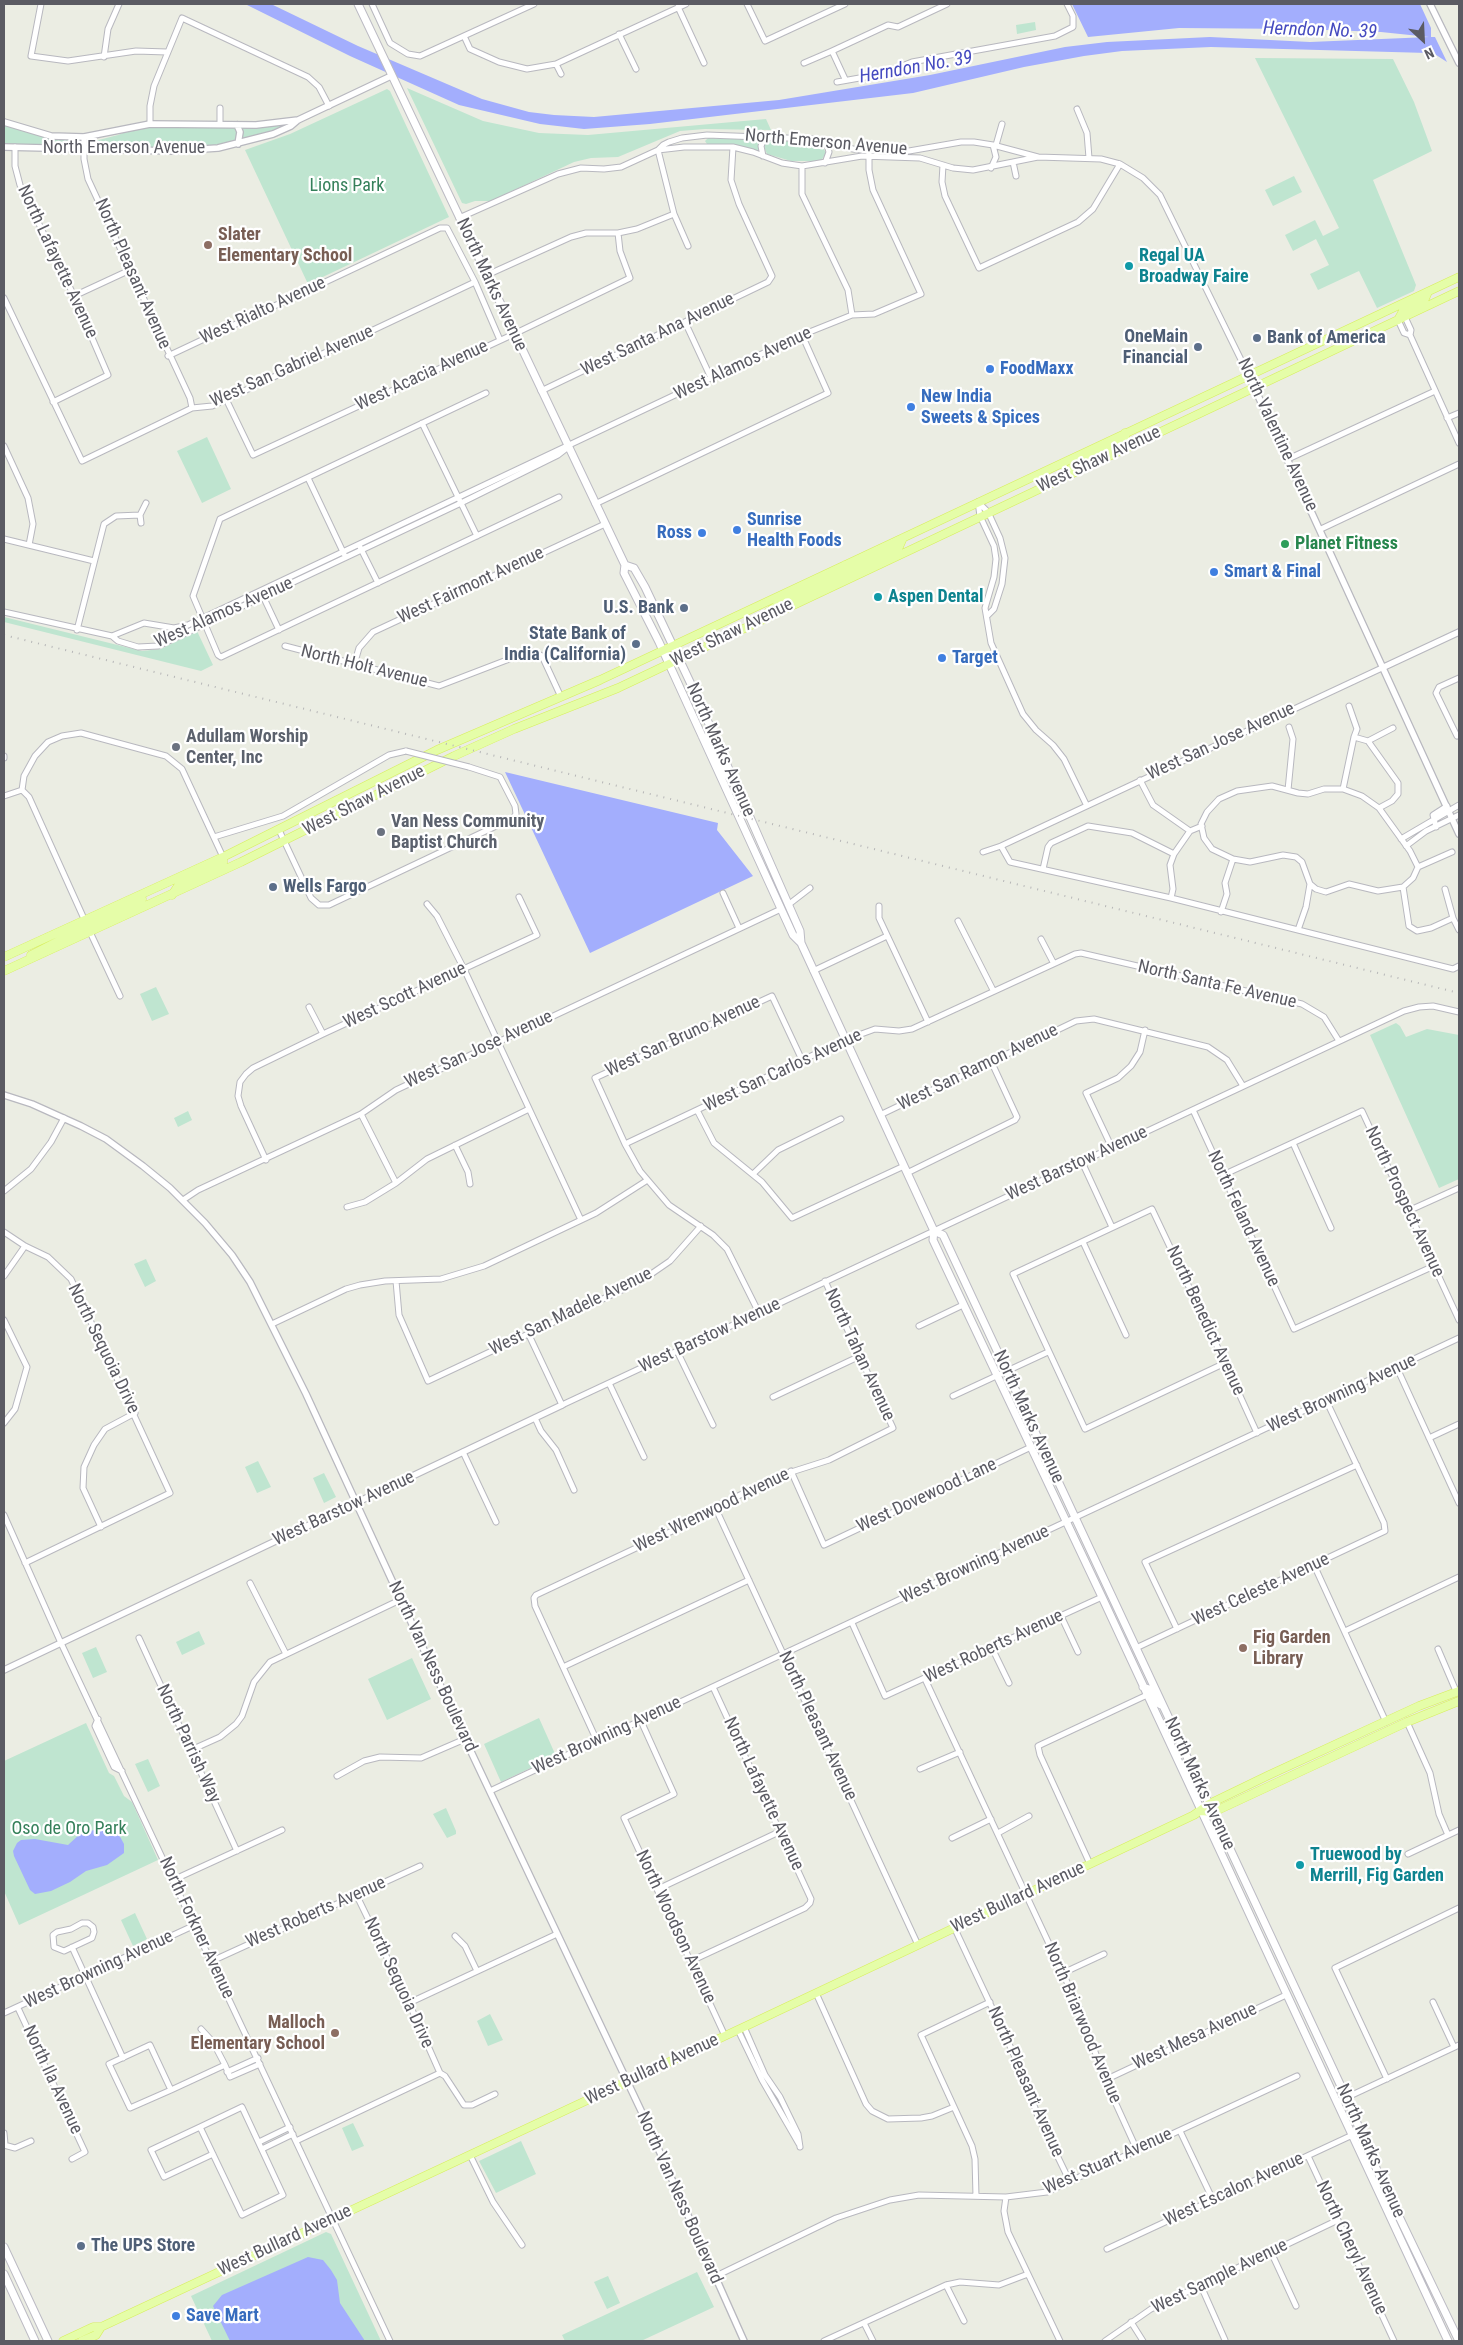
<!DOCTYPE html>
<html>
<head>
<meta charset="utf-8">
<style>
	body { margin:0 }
	#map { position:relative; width:1463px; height:2345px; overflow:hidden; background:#ebede3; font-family:"Roboto Condensed",sans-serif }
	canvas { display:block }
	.frame { position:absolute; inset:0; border:5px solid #5b5b63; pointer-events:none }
	.north { position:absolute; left:1398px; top:15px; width:50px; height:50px; -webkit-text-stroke:4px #fff; paint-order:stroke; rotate:155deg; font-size:14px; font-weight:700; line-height:20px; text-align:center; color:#5b5b63 }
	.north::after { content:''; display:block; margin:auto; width:18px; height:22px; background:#5b5b63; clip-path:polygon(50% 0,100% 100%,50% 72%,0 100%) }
</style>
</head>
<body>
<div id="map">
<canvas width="1463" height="2345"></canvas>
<div class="frame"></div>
<div class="north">N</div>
</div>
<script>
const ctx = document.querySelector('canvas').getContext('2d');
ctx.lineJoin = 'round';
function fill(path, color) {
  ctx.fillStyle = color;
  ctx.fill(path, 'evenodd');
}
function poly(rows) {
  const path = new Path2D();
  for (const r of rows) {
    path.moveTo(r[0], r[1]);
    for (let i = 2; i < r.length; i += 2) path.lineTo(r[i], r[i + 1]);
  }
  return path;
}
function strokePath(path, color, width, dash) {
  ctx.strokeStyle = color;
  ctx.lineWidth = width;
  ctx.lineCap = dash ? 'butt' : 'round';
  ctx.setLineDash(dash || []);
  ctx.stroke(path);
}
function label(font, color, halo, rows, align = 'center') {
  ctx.font = font + ' "Roboto Condensed",sans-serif';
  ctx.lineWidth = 4.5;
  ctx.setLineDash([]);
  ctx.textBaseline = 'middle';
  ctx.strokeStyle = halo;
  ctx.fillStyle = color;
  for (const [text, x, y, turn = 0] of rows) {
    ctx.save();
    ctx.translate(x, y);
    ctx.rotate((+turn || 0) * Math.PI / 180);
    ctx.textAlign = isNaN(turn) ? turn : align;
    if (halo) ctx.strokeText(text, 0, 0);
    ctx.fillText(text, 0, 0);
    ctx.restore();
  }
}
fill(poly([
	[1035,22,1036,30,1017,34,1016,25],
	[1255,58,1393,59,1414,102,1432,151,1373,180,1416,285,1414,291,1377,308,1359,271,1318,290,1310,274,1329,265,1316,239,1293,251,1285,235,1315,220,1323,236,1339,228],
	[407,88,483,121,539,133,588,135,766,119,771,130,705,129,680,131,618,157,591,158,574,162,491,201,475,201,466,204,462,203],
	[387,89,390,91,449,217,308,284,245,150,290,134],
	[289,123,268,132,211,146,178,148,91,146,91,142,118,135,132,129,152,126,264,127],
	[4,125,49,138,79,140,79,144,4,144],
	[708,138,760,139,759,152,733,145,707,144,705,141],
	[767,140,821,144,826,153,821,161,791,161,767,154,764,147],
	[1294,176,1302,192,1273,206,1265,190],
	[207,437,231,489,202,503,177,451],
	[4,617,142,651,161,649,197,631,213,665,201,671,4,622],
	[156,987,169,1014,152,1021,140,994],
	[1396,1023,1400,1026,1406,1037,1427,1029,1459,1035,1459,1179,1439,1188,1370,1035],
	[188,1111,192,1120,178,1127,174,1118],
	[146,1259,156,1281,145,1287,134,1264],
	[258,1461,271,1487,257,1493,245,1467],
	[324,1473,336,1497,324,1503,313,1478],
	[199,1631,205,1644,182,1655,176,1642],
	[96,1647,107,1672,93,1678,82,1653],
	[412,1658,431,1699,387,1720,368,1679],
	[539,1718,556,1756,501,1782,484,1744],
	[86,1723,109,1773,114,1776,124,1796,132,1802,158,1860,19,1925,4,1891,4,1761],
	[148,1759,160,1786,148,1792,135,1764],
	[446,1808,456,1831,456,1834,447,1838,433,1814],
	[135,1913,147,1939,133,1946,121,1920],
	[490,2014,503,2040,488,2046,477,2021],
	[353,2123,364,2146,352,2151,342,2128],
	[521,2141,536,2174,496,2193,479,2161],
	[326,2232,331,2234,381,2341,212,2341,191,2296],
	[697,2272,714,2307,641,2341,565,2341,562,2335],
	[608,2276,620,2303,607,2309,594,2282]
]), '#bfe5d0');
fill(poly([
	[245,4,271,4,358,46,482,99,529,112,554,115,594,117,779,100,930,75,1065,47,1107,42,1210,37,1310,42,1429,37,1381,32,1300,29,1179,28,1088,37,1072,4,1420,4,1431,28,1431,37,1435,37,1447,62,1433,53,1428,53,1211,47,1122,51,1084,56,1024,67,913,93,650,124,584,129,540,124,459,105,350,56],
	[505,772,718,823,717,830,753,876,590,953],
	[108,1826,114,1827,118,1833,124,1844,124,1853,107,1865,86,1871,70,1882,51,1891,35,1894,30,1890,14,1856,13,1851,17,1843,21,1840,35,1839,68,1845,80,1834],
	[308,2257,323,2260,331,2270,337,2280,340,2303,365,2341,230,2341,213,2306,222,2295]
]), '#a3aefd');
const minor = poly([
	[41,4,31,56,68,61,136,51,167,52],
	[372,4,390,43,408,54,420,56,534,4],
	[747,4,765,41,845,4],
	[678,7,704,63],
	[619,34,636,69],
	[464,36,470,49,499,62,527,69,556,64,686,4],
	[104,57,108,29,119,4],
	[804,63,832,51],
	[556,64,561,74],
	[845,79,832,51,888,25,898,27,947,4],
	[837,82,882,74,912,62,1055,36,1073,27,1073,16,1067,4],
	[1077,109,1087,133,1089,158],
	[150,124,150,106,154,86,182,18,308,77,319,87,329,106],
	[220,124,220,108],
	[84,137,84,159,88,179,190,398,192,408],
	[996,145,1002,124],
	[15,147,15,166,20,185,74,296,108,375,53,402],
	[658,150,663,145,669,142,682,138,707,135,813,139,853,149,869,151,909,151,961,142,974,142,993,145,1038,157],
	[658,150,674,214,688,246],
	[763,156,761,146,765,137],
	[1013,162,1016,176],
	[825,163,829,152,826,141],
	[943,165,942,182,945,196,979,268,1078,222,1093,209,1120,164],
	[802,166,802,194,848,290,852,315],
	[991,168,996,157,993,145],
	[459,218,558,174,581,168,604,169,621,167,658,150,684,147,733,147,753,152,782,163,802,166,862,156,920,158,953,168,973,170,1038,157,1101,159,1120,164,1143,178,1160,195,1249,376],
	[487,275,571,237,586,233,618,233,637,229,674,214],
	[74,296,130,270],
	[4,298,82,461,192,408,212,406,475,282],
	[1405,317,1411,330,1410,335,1459,443],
	[1398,320,1404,333,1410,335],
	[685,322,711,378],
	[168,356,440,228,447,228,475,282,500,340],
	[541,391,768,282,772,276,739,204,731,180,733,147],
	[486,393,220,519,193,596,218,655,221,657,559,497],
	[226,399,253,455,514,334,630,278,620,251,618,233],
	[1447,418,1459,413],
	[422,423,477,536],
	[4,446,28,498,33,524,29,545],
	[1288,459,1435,391],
	[308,478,344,554],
	[978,502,980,516,994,546,996,559,994,577,985,608,991,643,1023,714,1036,730,1053,745,1064,759,1086,804],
	[978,502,988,512,1000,538,1005,558,1002,584,994,609,988,615],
	[595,504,828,393,802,335],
	[141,523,140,515,146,503],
	[1321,529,1459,464],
	[4,539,94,561],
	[360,547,378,583],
	[262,594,279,630],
	[4,612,112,636,118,641,138,647,158,646,461,503,558,455,567,448],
	[77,630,104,524,116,516,140,515],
	[112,636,144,623,174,628,188,625,802,335,852,315,874,314,921,294,873,190,869,170,869,151],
	[285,646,439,686,525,653,534,652,542,656,561,697],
	[354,665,359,648,373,632,605,524],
	[1459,678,1439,687,1436,693,1457,736,1459,735],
	[1349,706,1357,729,1354,737],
	[1368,741,1393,728],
	[4,756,4,758],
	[1140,780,1153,805,1190,831,1202,826],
	[1272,786,1298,793,1308,794,1324,789,1343,789,1362,796,1379,808,1410,851,1418,867,1413,878,1403,887,1378,891,1349,884,1326,892,1316,889,1310,884,1302,862,1296,857,1283,855,1250,862,1233,859,1212,849,1204,838,1201,824,1207,812,1219,799,1237,791,1272,786],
	[1343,789,1354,737,1368,741,1398,783,1398,794,1392,801,1379,808],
	[22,790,24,776,35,756,48,742,62,736,81,733,166,756,182,769,223,857],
	[22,790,29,797,85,921],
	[1288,790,1293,739,1289,727],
	[4,796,22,790],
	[1436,827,1433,815,1447,806],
	[279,830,311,898,319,905,329,905,513,818,516,814,515,806,500,777,469,767],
	[214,837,283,816,389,755,406,751],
	[1401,839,1459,805],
	[1001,846,1010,862,1171,898,1453,969,1459,966],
	[1406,846,1426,831,1459,815],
	[983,852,1001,846,1384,667],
	[1418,867,1452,852],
	[1043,869,1048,847,1051,843,1088,826,1132,833,1174,854],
	[1403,887,1409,926,1417,931,1431,928,1453,918,1459,930],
	[1445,889,1453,918],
	[723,893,739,928],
	[1171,898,1173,889,1170,865,1174,854,1190,831],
	[427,904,437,916,464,969,581,1220],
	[788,905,810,888],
	[879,906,879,918,928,1022],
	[1221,912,1227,894,1225,883,1233,859],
	[958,921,993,990],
	[1298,930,1306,907,1310,884],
	[90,932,120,996],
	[1041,939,1053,962],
	[813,971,887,936],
	[309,1007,323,1034],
	[697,1110,714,1143,762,1182,792,1218,904,1166],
	[1193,1110,1294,1329,1434,1266],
	[361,1114,396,1183],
	[880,1115,1076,1021,1094,1019,1208,1047,1227,1060,1243,1086],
	[1293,1143,1331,1228],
	[625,1144,845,1040,875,1029,899,1031,912,1029,1075,954,1081,953,1302,1004,1324,1017,1339,1041],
	[455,1145,468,1172,470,1184],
	[1112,1148,1086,1093,1118,1078,1131,1066,1140,1052,1145,1030],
	[266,1160,241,1106,238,1096,240,1082,246,1074,253,1068,323,1034,537,935,519,897],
	[1082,1162,1112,1227],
	[907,1173,1015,1120,1017,1117,991,1061],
	[753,1174,778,1150,841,1119],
	[1223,1175,1362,1111,1459,1320],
	[4,1191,31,1169,51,1142,64,1118],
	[183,1200,198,1190,361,1114,396,1090,781,909],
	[347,1207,365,1202,396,1183,427,1159,529,1109],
	[1408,1211,1459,1188],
	[4,1232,25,1246,48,1257,71,1279,170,1493,25,1563],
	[1083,1242,1126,1335],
	[4,1276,25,1246],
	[396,1281,399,1315,428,1381,641,1281,670,1261,701,1226],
	[759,1313,727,1249,713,1235,669,1205,640,1171,625,1144,595,1078,772,996,802,1060],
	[4,1320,27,1367,15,1409,4,1423],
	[272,1324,346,1289,360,1285,385,1281,441,1279,484,1266,596,1213,646,1181],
	[919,1326,963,1305],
	[528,1333,562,1405,1404,1011,1419,1007,1433,1006,1459,1012],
	[677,1351,713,1425],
	[1225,1363,1085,1429,1013,1274,1152,1209,1225,1363,1257,1433],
	[1397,1368,1459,1503],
	[609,1383,644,1457],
	[953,1396,1048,1352],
	[773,1397,860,1356],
	[535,1418,541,1431,556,1450,574,1490],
	[1429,1438,1459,1424],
	[463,1452,496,1522],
	[791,1471,824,1545,1031,1447],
	[715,1507,918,1945],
	[4,1515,61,1643,390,2341],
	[101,1527,83,1488,84,1467,94,1445,105,1429,135,1413],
	[1314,1565,1386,1722],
	[250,1583,286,1654],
	[1061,1616,1078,1652],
	[852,1623,885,1696,1102,1597],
	[1177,1629,1145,1562,1357,1465],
	[1345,1631,1459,1577],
	[139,1638,237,1851],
	[992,1648,1009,1683],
	[1136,1648,1385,1531,1384,1523,1326,1400],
	[1438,1649,1456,1691],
	[563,1667,749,1580],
	[925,1679,1081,2012,1105,2080,1137,2150],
	[98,1719,95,1726,114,1767,122,1771],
	[641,1721,674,1794,624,1818,725,2036],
	[1407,1722,1430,1773,1439,1814,1448,1835],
	[597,1741,535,1606,534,1598,536,1595,685,1525,715,1507,782,1475,829,1460,893,1428,825,1281],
	[191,1750,220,1737,236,1724,242,1716,254,1682,270,1662,402,1599],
	[920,1769,960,1752],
	[337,1776,364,1761,380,1757,421,1758,465,1739],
	[490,1791,1459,1338],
	[998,1833,1029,1816],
	[952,1838,991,1819],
	[1408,1854,1459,1830],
	[1090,1864,1040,1755,1038,1746,1147,1695],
	[173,1880,282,1830],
	[658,1889,781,1831],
	[356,1894,409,2003,440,2073],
	[82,1923,88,1923,93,1927,94,1932,92,1938,64,1951,54,1947,53,1935,57,1932,71,1929,82,1923],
	[954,1927,1025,2078,1037,2114,1070,2182],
	[455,1936,465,1946,477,1971],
	[72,1947,123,2058],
	[212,1961,420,1866],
	[691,1961,805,1908,810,1903,811,1899,713,1687],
	[1063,1973,1104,1954],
	[816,1993,866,2104,872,2111,888,2119,921,2118,932,2116,954,2107],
	[1433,2002,1454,2047],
	[409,2003,557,1934],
	[18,2008,85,2152,72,2159],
	[4,2013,195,1925],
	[744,2027,765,2075,780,2097,798,2134,800,2147],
	[201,2029,213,2042,225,2065],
	[738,2030,762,2080,799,2144],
	[227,2072,258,2058],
	[440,2073,445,2076,464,2105,472,2105,495,2094],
	[1387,2079,1335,1968,1459,1908],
	[1105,2080,1286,1995],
	[171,2090,150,2045,109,2064,130,2108,171,2090,225,2065,230,2077,260,2064],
	[1337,2102,1459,2045],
	[242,2107,283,2195,242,2215,200,2127,242,2107],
	[200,2127,151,2150,164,2177,213,2154],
	[1180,2131,1213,2200],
	[4,2133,5,2144],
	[296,2141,440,2073],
	[259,2142,290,2127],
	[4,2145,15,2148,31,2141],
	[262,2149,293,2134],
	[470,2155,493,2202,522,2245],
	[1308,2156,1394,2341],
	[976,2196,975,2159,972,2146,921,2035,990,2002],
	[1006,2197,1004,2211,1008,2232,1060,2341],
	[1107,2249,1361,2131],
	[1271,2252,1296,2306],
	[714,2277,836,2218,890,2200,919,2195,1006,2197,1047,2192,1297,2076],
	[946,2285,964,2321],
	[1201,2286,1225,2340],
	[1131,2322,1143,2341],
	[864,2323,873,2341],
	[824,2341,946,2285,960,2282,999,2285,1028,2274],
	[1105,2341,1151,2309,1338,2220]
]);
const tertiary = poly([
	[1430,4,1459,63],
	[4,122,51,136,84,137,150,124,256,125,298,120],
	[237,125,240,132,238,144],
	[4,147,173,151,218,148,273,134,291,126,298,120,391,76],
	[1249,376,1459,834],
	[1384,667,1459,632],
	[4,1095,32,1104,81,1126,106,1139,143,1166,170,1188,205,1223,232,1255,250,1282,306,1394,465,1739,645,2119,744,2341],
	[4,1670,562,1405]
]);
const secondary = poly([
	[358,4,625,565,624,573,659,642,793,935,801,943],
	[625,565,634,568,645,587,698,699,800,931,801,943,934,1231,933,1240,1102,1597,1448,2341],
	[702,736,710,741,725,772,733,783],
	[934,1231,943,1235,1346,2097,1379,2175,1459,2341],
	[1143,1687,1149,1689,1155,1701,1161,1705],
	[4,2247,48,2341],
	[4,2274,35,2341]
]);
const primary = poly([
	[1398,320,1403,311,1424,301,1428,292],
	[1069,470,1078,463,1121,443,1125,439,1125,433],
	[847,578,852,569,899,547,903,538],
	[767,613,779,604,842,574,845,570,845,565],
	[172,895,178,886,219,867,223,863,223,857],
	[90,932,90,926,93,923,142,899],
	[31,955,82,929,85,921],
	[4,957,223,857,437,750,600,680,1459,277],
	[4,971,241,862,454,756,514,729,618,688,1459,291],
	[1201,1811,1212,1812,1220,1809,1407,1722,1459,1701],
	[63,2341,93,2327,101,2327,744,2027,1194,1815,1209,1804,1269,1775,1419,1706,1459,1691],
	[82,2341,96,2335,101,2327]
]);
strokePath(minor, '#b8b8bf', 7);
strokePath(tertiary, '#b8b8bf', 8);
strokePath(secondary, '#bcbbc4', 9);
strokePath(primary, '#d7ee5b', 9);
strokePath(minor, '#fff', 5);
strokePath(tertiary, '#fff', 5.5);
strokePath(secondary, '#fff', 7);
strokePath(primary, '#e5fda8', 8);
strokePath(poly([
	[4,635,1459,993]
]), '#b6b6b7', 2, [1, 6]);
const minorBridge = poly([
	[406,751,469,767]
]);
strokePath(minorBridge, '#b8b8bf', 7, []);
strokePath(minorBridge, '#fff', 5);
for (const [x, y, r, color] of [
	[208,245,5,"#8d6e63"],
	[1129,266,5,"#0f9aa8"],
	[1257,338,5,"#5c6f8a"],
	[1198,347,5,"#5c6f8a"],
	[990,369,5,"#3f7fe0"],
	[911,407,5,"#3f7fe0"],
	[737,530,5,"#3f7fe0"],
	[702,533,5,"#3f7fe0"],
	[1285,544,5,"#2e9e5b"],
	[1214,572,5,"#3f7fe0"],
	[878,597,5,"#0f9aa8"],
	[684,608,5,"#5c6f8a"],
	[636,644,5,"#5c6f8a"],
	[942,658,5,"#3f7fe0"],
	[176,747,5,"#6b7280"],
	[381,832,5,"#6b7280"],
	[273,887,5,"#5c6f8a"],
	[1243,1648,5,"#8d6e63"],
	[1300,1865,5,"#0f9aa8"],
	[335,2033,5,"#8d6e63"],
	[81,2246,5,"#5c6f8a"],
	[176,2316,5,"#3f7fe0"]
]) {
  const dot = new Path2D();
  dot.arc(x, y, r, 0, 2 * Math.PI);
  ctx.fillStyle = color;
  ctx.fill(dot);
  strokePath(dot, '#fff', 2);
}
label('18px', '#5b5b63', '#fff', [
	["North Emerson Avenue",826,143,5],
	["North Emerson Avenue",124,148],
	["North Lafayette Avenue",57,262,65],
	["North Pleasant Avenue",132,274,66],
	["North Marks Avenue",491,285,65],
	["West Rialto Avenue",263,311,-25],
	["West Santa Ana Avenue",658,335,-26],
	["West Alamos Avenue",743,364,-25],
	["West San Gabriel Avenue",292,367,-24],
	["West Acacia Avenue",422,376,-25],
	["North Valentine Avenue",1277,435,65],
	["West Shaw Avenue",1099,460,-25],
	["West Fairmont Avenue",471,586,-25],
	["West Alamos Avenue",224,613,-24],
	["West Shaw Avenue",732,633,-26],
	["North Holt Avenue",364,667,14],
	["West San Jose Avenue",1221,742,-25],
	["North Marks Avenue",720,750,66],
	["West Shaw Avenue",364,801,-27],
	["North Santa Fe Avenue",1217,985,13],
	["West Scott Avenue",405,996,-25],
	["West San Bruno Avenue",683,1037,-25],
	["West San Jose Avenue",479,1050,-25],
	["West San Ramon Avenue",978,1068,-26],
	["West San Carlos Avenue",783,1071,-25],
	["West Barstow Avenue",1077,1164,-25],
	["North Prospect Avenue",1404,1202,65],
	["North Feland Avenue",1243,1219,65],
	["West San Madele Avenue",571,1312,-26],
	["North Benedict Avenue",1205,1321,65],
	["West Barstow Avenue",710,1336,-25],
	["North Sequoia Drive",103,1349,64],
	["North Tahan Avenue",859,1355,65],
	["West Browning Avenue",1342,1394,-25],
	["North Marks Avenue",1028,1417,65],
	["West Dovewood Lane",927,1496,-25],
	["West Barstow Avenue",344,1509,-25],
	["West Wrenwood Avenue",712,1511,-26],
	["West Browning Avenue",975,1565,-25],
	["West Celeste Avenue",1261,1590,-25],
	["West Roberts Avenue",994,1647,-25],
	["North Van Ness Boulevard",432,1667,65],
	["North Pleasant Avenue",817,1726,65],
	["West Browning Avenue",607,1736,-25],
	["North Parrish Way",188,1744,65],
	["North Marks Avenue",1199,1784,65],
	["North Lafayette Avenue",763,1794,65],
	["West Bullard Avenue",1018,1898,-25],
	["West Roberts Avenue",316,1913,-24],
	["North Woodson Avenue",675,1927,65],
	["North Forkner Avenue",196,1928,65],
	["West Browning Avenue",99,1970,-25],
	["North Sequoia Drive",398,1983,65],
	["North Briarwood Avenue",1082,2023,67],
	["West Mesa Avenue",1195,2037,-25],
	["West Bullard Avenue",652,2070,-25],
	["North Ila Avenue",52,2080,65],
	["North Pleasant Avenue",1025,2082,66],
	["North Marks Avenue",1370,2151,66],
	["West Stuart Avenue",1108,2162,-24],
	["West Escalon Avenue",1234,2190,-25],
	["North Van Ness Boulevard",679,2198,66],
	["West Bullard Avenue",285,2241,-25],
	["North Cheryl Avenue",1351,2248,65],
	["West Sample Avenue",1220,2277,-26]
]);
label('18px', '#35805a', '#fff', [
	["Lions Park",347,186],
	["Oso de Oro Park",69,1829]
]);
label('bold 18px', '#785e54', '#fff', [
	["Slater",218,235],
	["Elementary School",218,256],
	["Fig Garden",1253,1638],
	["Library",1253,1659],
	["Malloch",325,2023,"right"],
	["Elementary School",325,2044,"right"]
], 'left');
label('bold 18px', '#0d838f', '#fff', [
	["Regal UA",1139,256],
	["Broadway Faire",1139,277],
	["Aspen Dental",888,597],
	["Truewood by",1310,1855],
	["Merrill, Fig Garden",1310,1876]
], 'left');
label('bold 18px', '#4e5e75', '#fff', [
	["OneMain",1188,337],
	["Financial",1188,358],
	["Bank of America",1267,338,"left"],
	["U.S. Bank",674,608],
	["State Bank of",626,634],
	["India (California)",626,655],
	["Wells Fargo",283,887,"left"],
	["The UPS Store",91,2246,"left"]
], 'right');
label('bold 18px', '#366cbe', '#fff', [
	["FoodMaxx",1000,369],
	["New India",921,397],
	["Sweets & Spices",921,418],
	["Sunrise",747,520],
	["Health Foods",747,541],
	["Ross",692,533,"right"],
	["Smart & Final",1224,572],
	["Target",952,658],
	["Save Mart",186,2316]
], 'left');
label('bold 18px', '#27864d', '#fff', [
	["Planet Fitness",1295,544]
], 'left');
label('bold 18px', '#5b616d', '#fff', [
	["Adullam Worship",186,737],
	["Center, Inc",186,758],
	["Van Ness Community",391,822],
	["Baptist Church",391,843]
], 'left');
label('italic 19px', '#464bc0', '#fff', [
	["Herndon No. 39",1320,31,2],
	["Herndon No. 39",916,68,-10]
]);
</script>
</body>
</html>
